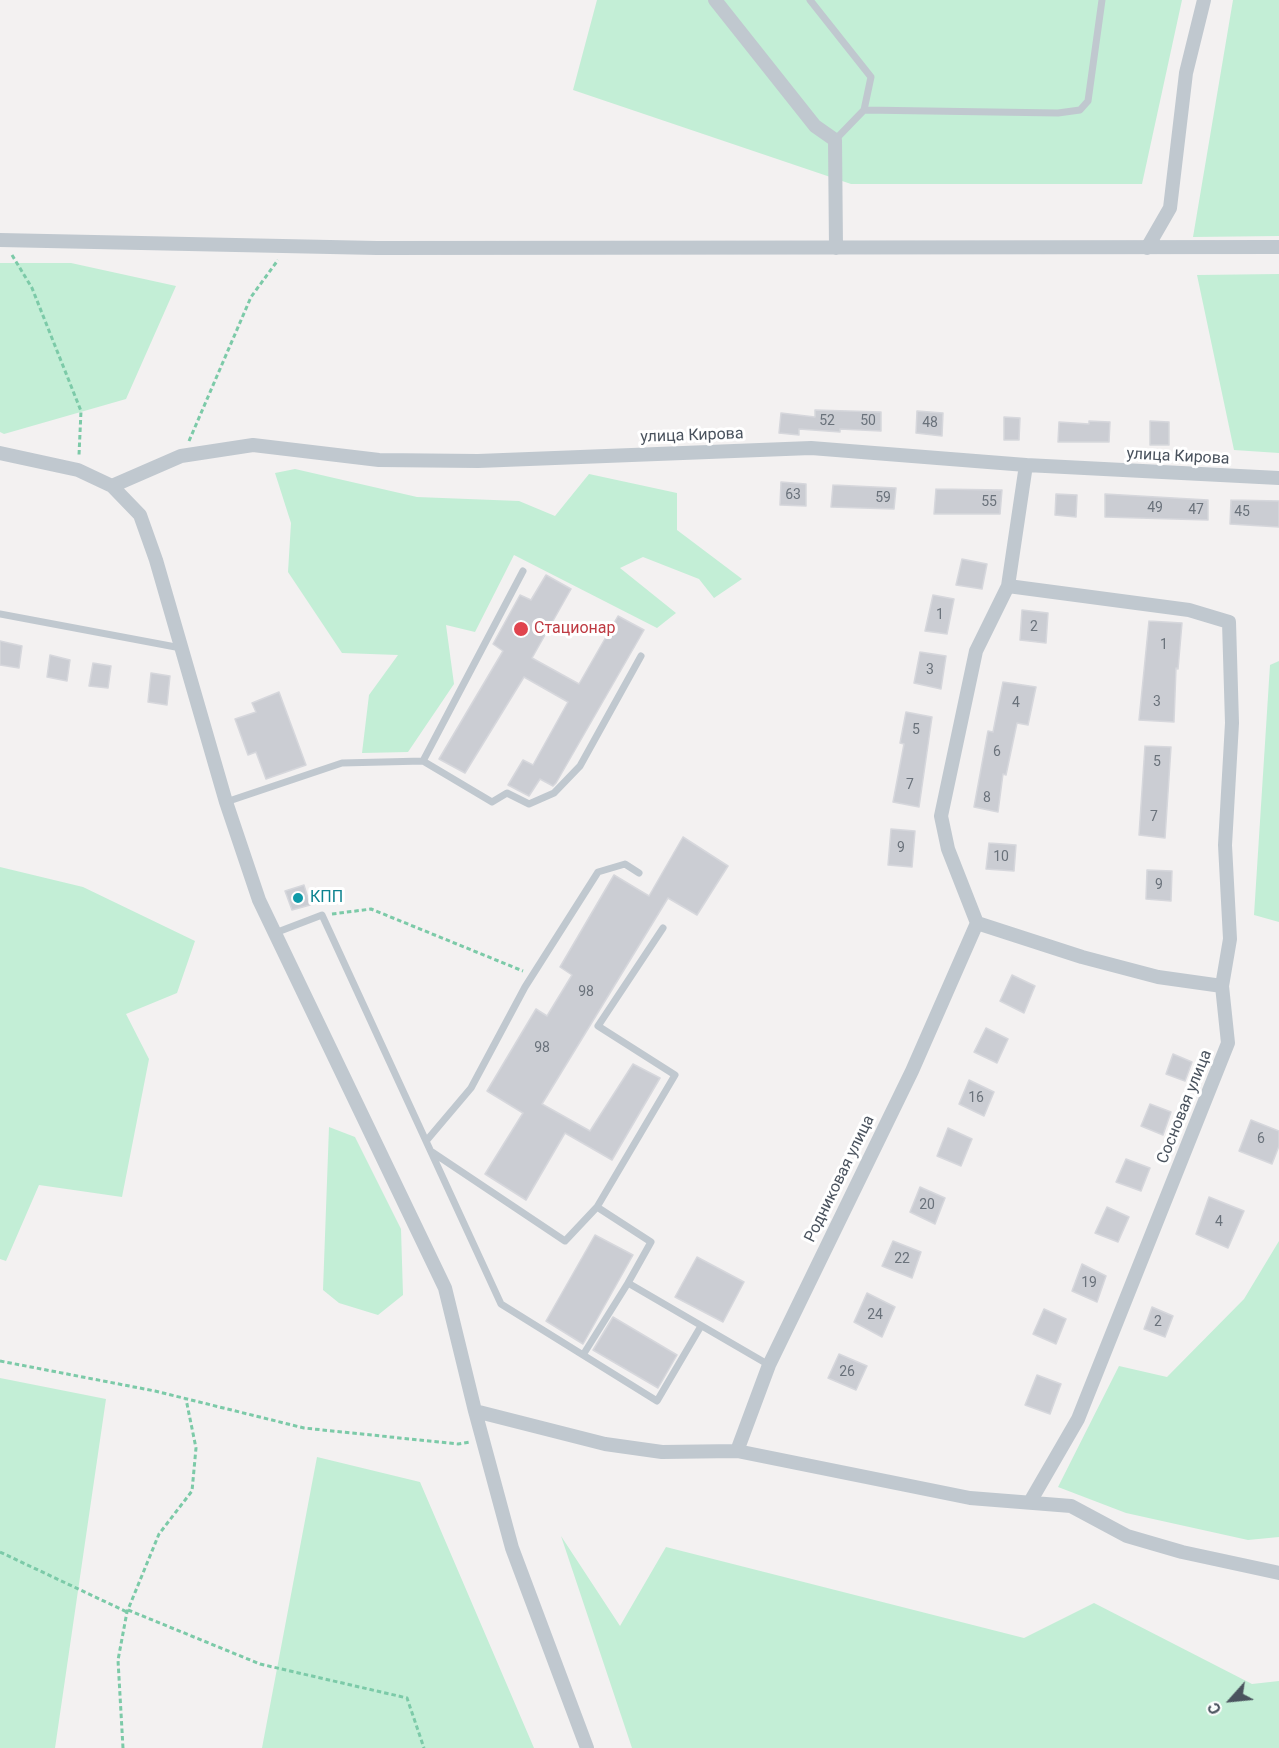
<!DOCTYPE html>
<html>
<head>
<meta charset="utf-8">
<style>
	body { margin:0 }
	#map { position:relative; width:1279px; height:1748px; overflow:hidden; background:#f3f1f1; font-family:Roboto,sans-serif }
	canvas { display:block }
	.north { position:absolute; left:1201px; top:1670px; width:60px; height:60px; -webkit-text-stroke:4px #fff; paint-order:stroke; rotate:243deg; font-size:16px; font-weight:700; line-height:24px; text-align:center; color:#4a535e }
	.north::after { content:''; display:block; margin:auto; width:21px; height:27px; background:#4a535e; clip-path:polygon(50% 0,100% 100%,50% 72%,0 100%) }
</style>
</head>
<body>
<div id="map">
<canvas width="1279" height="1748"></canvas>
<div class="north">С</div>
</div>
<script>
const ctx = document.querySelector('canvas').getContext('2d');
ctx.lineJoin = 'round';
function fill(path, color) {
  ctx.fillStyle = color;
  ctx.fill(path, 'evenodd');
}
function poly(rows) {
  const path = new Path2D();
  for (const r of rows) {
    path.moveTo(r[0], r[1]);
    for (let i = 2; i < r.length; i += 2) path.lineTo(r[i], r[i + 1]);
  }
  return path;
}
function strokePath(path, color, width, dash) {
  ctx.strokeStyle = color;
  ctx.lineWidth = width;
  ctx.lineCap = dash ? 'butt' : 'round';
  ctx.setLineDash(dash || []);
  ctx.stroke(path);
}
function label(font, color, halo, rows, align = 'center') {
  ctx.font = font + ' Roboto,sans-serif';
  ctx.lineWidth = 6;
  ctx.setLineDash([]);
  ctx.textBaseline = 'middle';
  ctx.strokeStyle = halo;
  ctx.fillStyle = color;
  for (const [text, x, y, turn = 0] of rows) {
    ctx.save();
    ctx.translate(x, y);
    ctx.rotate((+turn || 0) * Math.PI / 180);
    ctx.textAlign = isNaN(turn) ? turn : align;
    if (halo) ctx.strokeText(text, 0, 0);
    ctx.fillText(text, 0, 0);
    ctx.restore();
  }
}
fill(poly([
	[597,0,1182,0,1142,184,851,184,573,90],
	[1233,0,1279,0,1279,236,1193,237],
	[0,263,71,263,176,286,126,399,4,434,0,432],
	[1279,274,1279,453,1234,450,1197,275],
	[295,469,417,497,519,501,555,516,589,474,677,493,677,530,742,579,714,598,699,579,643,557,620,568,676,613,657,628,514,555,475,632,446,625,454,684,408,752,362,753,369,695,398,655,342,653,288,572,291,523,275,473],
	[1279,661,1279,922,1254,915,1270,665],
	[0,867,83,887,195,941,177,993,126,1014,149,1059,122,1197,39,1185,6,1261,0,1259],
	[329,1127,355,1137,401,1229,403,1295,378,1315,339,1303,323,1290],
	[1279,1241,1279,1537,1248,1540,1126,1513,1058,1487,1119,1366,1167,1377,1244,1299],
	[0,1378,106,1399,55,1748,0,1748],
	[317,1457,420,1482,534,1748,262,1748],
	[561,1536,620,1626,666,1547,1024,1638,1094,1603,1252,1684,1279,1681,1279,1748,632,1748]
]), '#c3eed6');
const building = poly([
	[815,410,881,412,881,431,840,429,840,432,799,429,799,435,779,433,781,413,815,417,815,410],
	[917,411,943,413,942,436,916,433,917,411],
	[1004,417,1020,418,1019,440,1004,440,1004,417],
	[1089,421,1110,422,1109,442,1058,442,1059,422,1089,424,1089,421],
	[1150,421,1169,422,1169,445,1150,445,1150,421],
	[781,482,806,484,806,506,780,505,781,482],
	[833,485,896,488,894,509,831,507,833,485],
	[936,489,1002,490,1000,514,934,514,936,489],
	[1056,494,1077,495,1076,517,1055,515,1056,494],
	[1105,494,1208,500,1208,520,1105,517,1105,494],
	[1231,500,1279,501,1279,527,1230,524,1231,500],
	[962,559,987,564,982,589,956,585,962,559],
	[546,575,571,589,532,658,579,684,618,616,644,630,556,783,553,786,540,779,529,796,508,785,523,760,533,765,568,702,524,677,465,773,439,759,503,651,493,644,520,595,531,600,546,575],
	[933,595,954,599,947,634,925,631,933,595],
	[1022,610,1048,613,1046,643,1020,640,1022,610],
	[1149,621,1182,623,1178,669,1176,668,1174,722,1139,720,1149,621],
	[0,641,22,646,19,668,0,665,0,641],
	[920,652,946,656,941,689,914,683,920,652],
	[50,655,70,660,67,681,47,677,50,655],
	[93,663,111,666,108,688,89,686,93,663],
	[151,673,170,676,167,705,148,702,151,673],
	[1003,682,1036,687,1028,725,1017,723,1006,775,1003,774,998,812,974,807,988,731,993,732,1003,682],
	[279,692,306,765,266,779,256,752,248,755,235,719,256,712,252,703,279,692],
	[906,712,932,717,919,807,893,802,904,744,900,743,906,712],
	[1145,746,1171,747,1165,838,1139,835,1145,746],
	[891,829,915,831,912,867,888,865,891,829],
	[683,837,728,866,697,915,668,898,542,1104,590,1131,633,1064,660,1078,612,1160,565,1133,526,1200,485,1174,523,1113,487,1091,536,1009,547,1016,572,975,560,967,614,875,649,896,683,837],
	[989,843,1016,845,1014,871,986,869,989,843],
	[1147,870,1172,871,1171,901,1146,899,1147,870],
	[304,885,310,905,292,910,285,891,304,885],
	[1012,975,1035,986,1024,1013,1000,1001,1012,975],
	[986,1028,1008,1039,997,1063,974,1052,986,1028],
	[1173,1054,1192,1062,1185,1081,1166,1074,1173,1054],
	[969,1080,994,1092,984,1116,959,1104,969,1080],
	[1150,1104,1171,1112,1163,1135,1141,1126,1150,1104],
	[1251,1120,1279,1131,1279,1146,1272,1164,1239,1151,1251,1120],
	[948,1128,972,1139,961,1166,937,1156,948,1128],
	[1126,1159,1150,1168,1141,1191,1116,1182,1126,1159],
	[920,1187,945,1198,935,1224,910,1212,920,1187],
	[1209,1197,1244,1211,1228,1248,1196,1234,1209,1197],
	[1107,1207,1129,1217,1118,1242,1095,1233,1107,1207],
	[595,1235,633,1255,583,1344,546,1321,595,1235],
	[893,1241,921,1252,912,1278,882,1266,893,1241],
	[697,1257,744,1282,723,1322,675,1297,697,1257],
	[1082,1264,1106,1276,1097,1302,1072,1291,1082,1264],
	[867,1293,895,1307,882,1337,854,1322,867,1293],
	[1152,1307,1173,1316,1165,1337,1144,1329,1152,1307],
	[1044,1309,1066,1319,1056,1344,1033,1334,1044,1309],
	[613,1317,677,1355,658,1388,593,1350,613,1317],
	[839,1354,867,1366,856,1390,828,1378,839,1354],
	[1037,1375,1061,1384,1050,1414,1025,1405,1037,1375]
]);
fill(building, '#cbcdd3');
strokePath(building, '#d6d7dc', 1.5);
strokePath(poly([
	[12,255,32,288,81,411,79,455],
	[189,441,251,297,278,260],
	[332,914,371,909,523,971],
	[0,1361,155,1391,304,1428,458,1444,470,1442],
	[0,1552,127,1612],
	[128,1610,260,1664,407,1698,424,1748],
	[123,1748,118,1660,127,1612,159,1534,192,1491,196,1448,186,1399]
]), '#7ccaa8', 3, [4.5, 3]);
strokePath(poly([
	[810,0,871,77,864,110,835,140],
	[864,110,1058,113,1080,110,1088,101,1102,0],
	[0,614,181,648],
	[423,761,492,802,507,793,529,804,554,793,580,766,641,656],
	[226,802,342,763,423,761,523,571],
	[275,933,322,915,501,1304,657,1401,701,1326],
	[427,1140,471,1088,525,987,598,872,625,864,639,873],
	[432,1152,565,1241,597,1207,675,1075,598,1026,663,928],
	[597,1207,651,1242,628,1283,769,1365],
	[583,1355,628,1283]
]), '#c0c8cf', 7);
strokePath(poly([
	[715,0,815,126,835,140,836,248],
	[0,240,377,248,1279,247],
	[1147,248,1170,208,1186,73,1204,0],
	[0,453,78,470,112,486,140,515,156,560,226,802,259,900,445,1288,475,1411,512,1548,587,1748],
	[112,486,181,456,253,445,379,460,478,461,811,448,1026,465,1279,478],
	[1008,586,1189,610,1229,622,1232,723,1225,845,1230,939,1222,986,1228,1043,1078,1419,1030,1502],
	[977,923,948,849,941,816,976,651,1008,586,1026,465],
	[977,923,1082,957,1158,977,1222,986],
	[475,1411,605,1444,662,1452,737,1451,970,1498,1071,1506,1127,1536,1182,1552,1279,1573],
	[737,1451,769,1365,912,1071,977,923]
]), '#c0c8cf', 14);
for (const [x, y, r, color] of [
	[521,629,8,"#e0444e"],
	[298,898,6,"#0f9aa8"]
]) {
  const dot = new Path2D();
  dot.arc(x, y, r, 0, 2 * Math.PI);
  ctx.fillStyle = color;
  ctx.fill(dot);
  strokePath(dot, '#fff', 2);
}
label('14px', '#6a727b', null, [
	["52",827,421],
	["50",868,421],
	["48",930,423],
	["63",793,495],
	["59",883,498],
	["55",989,502],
	["49",1155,508],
	["47",1196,510],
	["45",1242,512],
	["1",940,615],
	["2",1034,627],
	["1",1164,645],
	["3",930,670],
	["3",1157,702],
	["4",1016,703],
	["5",916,730],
	["6",997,752],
	["5",1157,762],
	["7",910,785],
	["8",987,798],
	["7",1154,817],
	["9",901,848],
	["10",1001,857],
	["9",1159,885],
	["98",586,992],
	["98",542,1048],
	["16",976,1098],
	["6",1261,1139],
	["20",927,1205],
	["4",1219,1222],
	["22",902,1259],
	["19",1089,1283],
	["24",875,1315],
	["2",1158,1322],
	["26",847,1372]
]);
label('16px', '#4a535e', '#fff', [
	["улица Кирова",692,436,-2],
	["улица Кирова",1178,457,3],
	["Сосновая улица",1185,1107,-68],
	["Родниковая улица",840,1179,-64]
]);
label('16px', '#be3a42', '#fff', [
	["Стационар",534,629]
], 'left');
label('16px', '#0d838f', '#fff', [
	["КПП",310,898]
], 'left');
</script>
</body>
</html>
